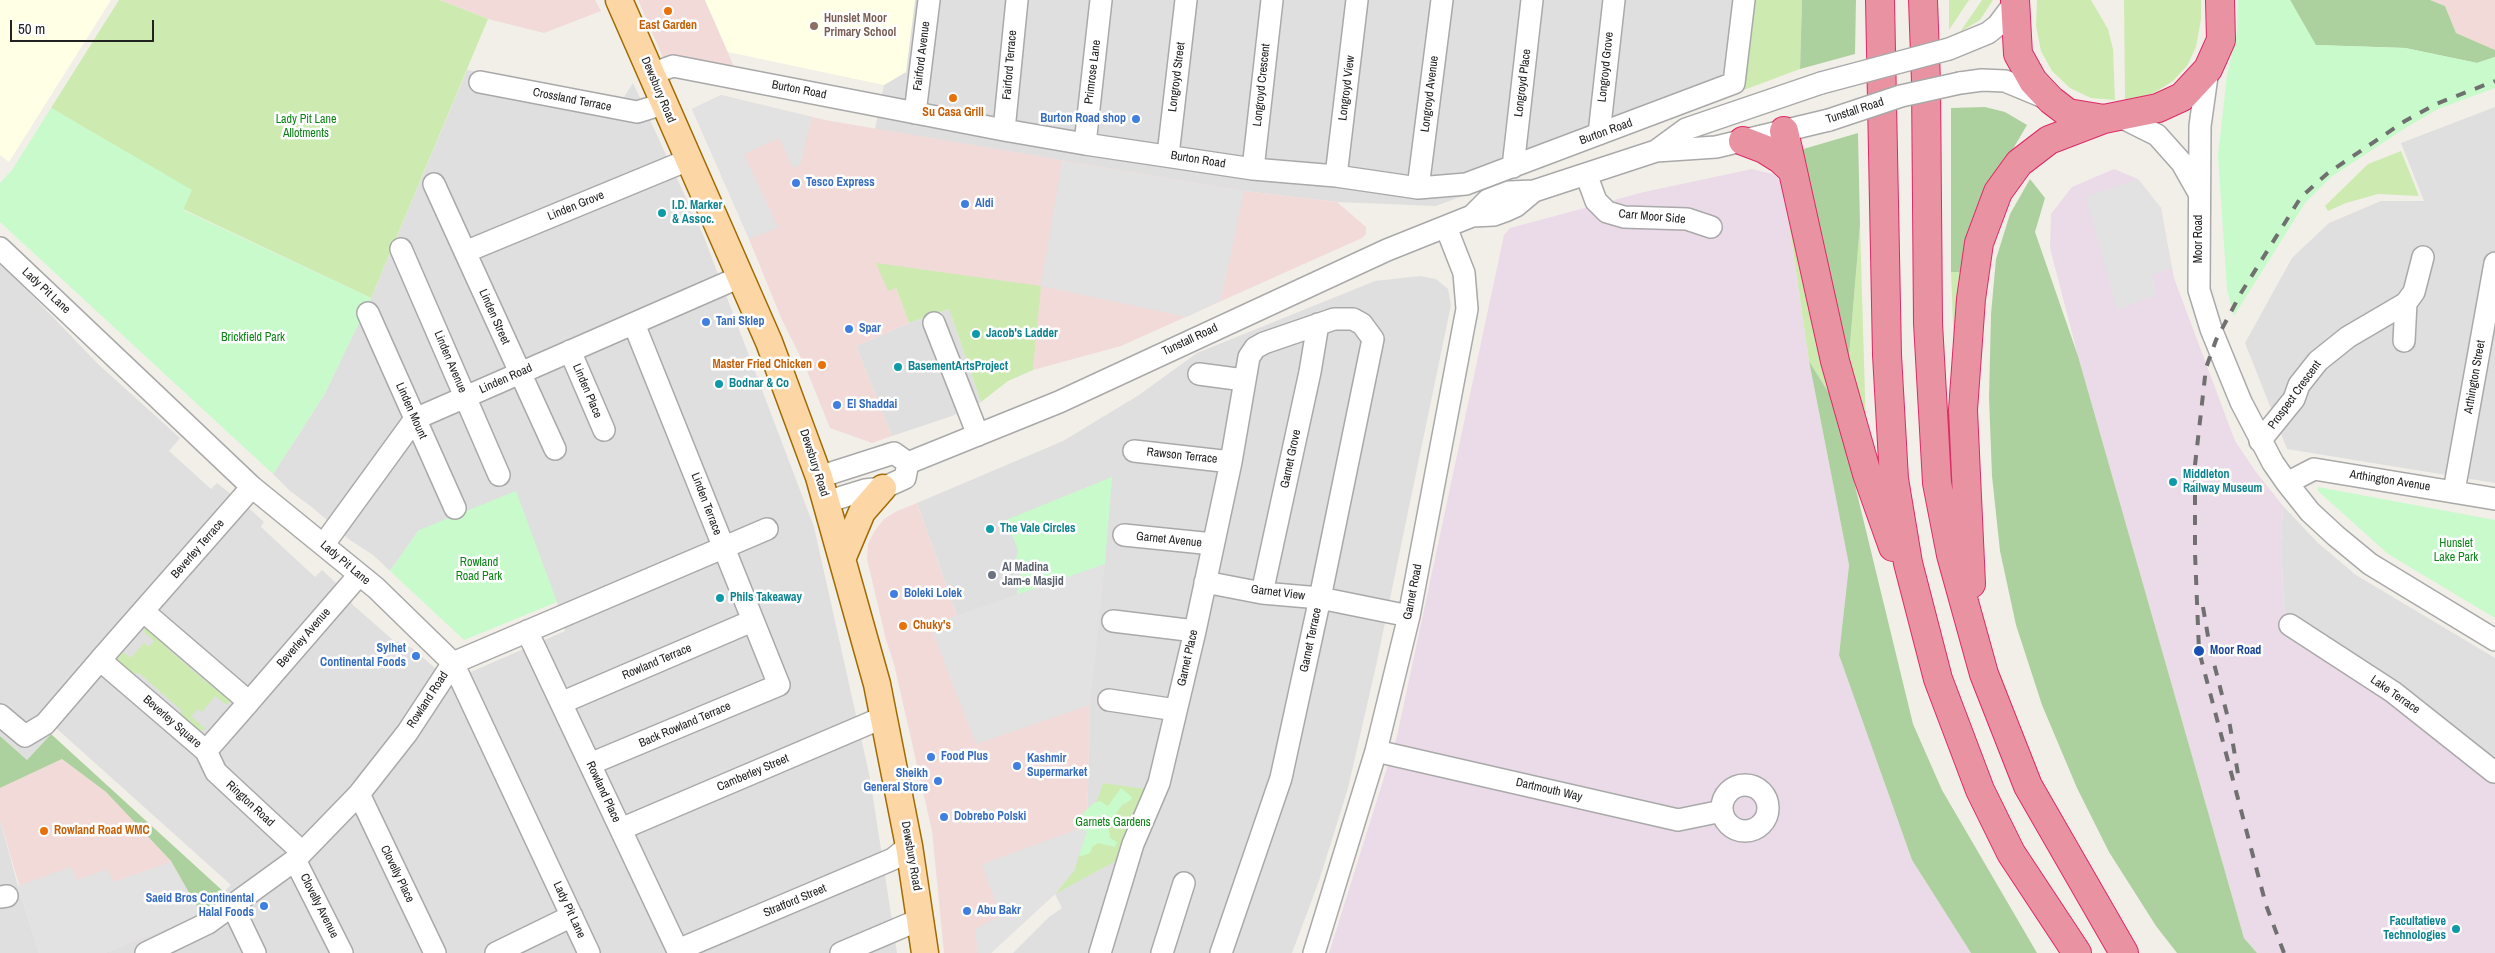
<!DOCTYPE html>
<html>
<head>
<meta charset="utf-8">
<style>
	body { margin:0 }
	#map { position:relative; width:2495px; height:953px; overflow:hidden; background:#f2efe9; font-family:"Archivo Narrow",sans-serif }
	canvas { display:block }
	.scale { position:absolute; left:10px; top:20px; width:144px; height:22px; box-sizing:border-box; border:2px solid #222; border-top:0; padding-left:6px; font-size:15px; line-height:18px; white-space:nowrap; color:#222; -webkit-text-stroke:4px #fff; paint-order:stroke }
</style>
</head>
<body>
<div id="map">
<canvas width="2495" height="953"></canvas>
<div class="scale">50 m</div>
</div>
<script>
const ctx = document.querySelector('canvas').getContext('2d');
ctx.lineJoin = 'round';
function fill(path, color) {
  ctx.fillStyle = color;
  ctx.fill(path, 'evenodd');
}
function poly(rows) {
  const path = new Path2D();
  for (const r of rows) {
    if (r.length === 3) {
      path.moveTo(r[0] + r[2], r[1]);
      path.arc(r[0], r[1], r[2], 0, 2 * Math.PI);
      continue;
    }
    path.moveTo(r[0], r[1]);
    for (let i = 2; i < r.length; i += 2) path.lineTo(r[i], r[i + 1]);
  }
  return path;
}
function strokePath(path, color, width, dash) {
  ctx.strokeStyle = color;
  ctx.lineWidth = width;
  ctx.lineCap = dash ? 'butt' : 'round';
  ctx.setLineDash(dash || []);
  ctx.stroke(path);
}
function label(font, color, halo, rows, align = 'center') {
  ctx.font = font + ' "Archivo Narrow",sans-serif';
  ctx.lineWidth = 5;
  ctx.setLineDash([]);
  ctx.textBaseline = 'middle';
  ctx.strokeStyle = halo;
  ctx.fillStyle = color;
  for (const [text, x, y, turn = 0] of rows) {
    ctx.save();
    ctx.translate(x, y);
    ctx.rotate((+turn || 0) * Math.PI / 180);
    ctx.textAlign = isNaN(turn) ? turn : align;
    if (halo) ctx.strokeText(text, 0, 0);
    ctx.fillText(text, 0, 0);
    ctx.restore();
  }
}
fill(poly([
	[915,0,1751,0,1740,91,1436,206,1337,202,1244,191,875,129,884,85,906,72],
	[467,70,624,97,633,83,704,237,814,527,870,778,897,953,104,953,201,914,231,885,56,728,27,760,0,736,0,262,98,364,180,438,169,451,211,489,217,483,252,511,264,522,261,527,315,577,322,570,335,582,353,605,393,640,412,648,435,668,466,674,565,631,557,602,419,530,390,571,373,555,350,540,313,508,290,491,273,474,324,395,371,298],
	[2495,107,2495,483,2287,449,2245,343,2292,258,2329,223,2381,201,2424,201,2401,143],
	[1420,276,1436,279,1448,289,1451,305,1376,666,1348,788,1319,881,1292,953,1013,953,1049,917,1062,908,1055,894,1073,871,1087,831,1090,705,957,616,917,503,1063,441,1139,395,1197,353,1375,281],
	[949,309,981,402,952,416,892,436,856,346,909,323],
	[2283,506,2318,543,2356,575,2495,658,2495,771,2290,625,2284,608,2281,544],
	[0,820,18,886,39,953,0,953]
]), '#e0dfdf');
fill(poly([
	[440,0,595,0,601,11,544,33,488,19],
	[638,0,705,0,739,78,667,67],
	[2430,0,2495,0,2495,50,2456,33,2445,6],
	[721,95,825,120,1244,191,1337,202,1366,227,1366,234,1362,238,1121,346,1033,370,1040,286,896,288,909,323,856,346,892,436,872,443,830,428,805,366,782,320,749,239,692,109],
	[917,503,957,616,1105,564,1090,705,1087,831,1055,894,991,953,944,953,932,831,894,664,886,640,867,559,868,544,874,532,884,519,897,511],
	[62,759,106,792,171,861,201,914,104,953,39,953,0,820,0,788]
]), '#f2dad9');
fill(poly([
	[1752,169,1773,174,1783,182,1809,361,1849,565,1839,655,1912,860,1971,953,1329,953,1397,736,1504,235,1510,228,1644,192],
	[2114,169,2138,179,2161,208,2174,278,2235,441,2256,472,2283,506,2281,544,2284,608,2290,625,2495,771,2495,953,2257,953,2244,938,2078,356,2050,248,2051,214,2072,187]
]), '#ebdbe8');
fill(poly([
	[0,0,111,0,9,162,0,155],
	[705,0,915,0,906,72,884,85,728,52]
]), '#ffffe5');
fill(poly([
	[119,0,440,0,488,19,371,298,183,209,191,190,51,108],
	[1751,0,1802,0,1800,69,1741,91],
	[1949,0,1969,0,1949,30],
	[1982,0,1993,0,1980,20,1960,32],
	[2037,0,2091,0,2108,29,2113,49,2115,100,2091,98,2070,88,2052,71,2041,51,2036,26],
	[2124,0,2201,0,2201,19,2196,47,2187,66,2173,81,2154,93,2125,101],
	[2401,151,2419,196,2378,194,2346,203,2328,211,2325,206,2368,164],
	[1783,182,1835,403,1809,361],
	[1860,225,1866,429,1848,368],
	[876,263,1041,286,1033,370,1008,381,981,402,949,309,909,323,896,288,888,291],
	[1951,272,1964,272,1957,427],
	[149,623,166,638,166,647,206,682,215,683,232,698,227,705,215,696,202,712,198,709,191,716,206,729,196,732,181,719,181,710,139,673,130,676,115,662,123,652,131,658,144,643,149,647,154,641,143,631],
	[1103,783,1146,789,1125,856,1055,894,1074,871]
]), '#cdebb0');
fill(poly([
	[1802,0,1856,0,1855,54,1800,69],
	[2290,0,2430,0,2445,6,2456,33,2495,50,2495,57,2477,63,2405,48,2315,45],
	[1985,107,2005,112,2027,125,2003,166,1964,272,1951,272,1951,108],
	[1858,133,1860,225,1848,368,1800,150],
	[2030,179,2045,198,2035,232,2078,356,2244,938,2257,953,2177,953,2156,926,2109,852,2077,788,2042,705,2016,625,2000,551,1992,476,1989,398,1991,314,1996,259,2010,214],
	[1809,361,1835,403,1913,724,1942,790,2037,953,1971,953,1912,860,1839,655,1849,565],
	[51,734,224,892,201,914,171,861,106,792,62,759,0,788,0,736,27,760]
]), '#add19e');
fill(poly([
	[2238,0,2290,0,2316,45,2405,48,2477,63,2495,57,2495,88,2438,109,2407,127,2331,177,2305,203,2234,316,2227,290,2218,156,2227,75,2237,32],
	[51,108,192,190,183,210,371,298,324,395,273,474,0,222,0,183,12,170],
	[1112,477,1105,564,1017,595,1023,560,1016,559,1018,550,1006,520],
	[2318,487,2495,520,2495,618,2388,554,2318,491],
	[516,491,557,602,464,640,390,571,419,530],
	[1121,788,1132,797,1131,800,1122,805,1108,825,1110,838,1117,842,1115,847,1098,843,1092,847,1090,853,1082,856,1074,855,1083,813,1094,803,1100,801,1108,806]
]), '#c8facc');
fill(poly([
	[721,95,812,117,800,165,793,168,779,138,744,154,778,228,749,239,692,109],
	[1062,161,1244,191,1221,300,1187,317,1041,286],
	[2138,179,2161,208,2171,268,2152,275,2156,295,2117,310,2086,197],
	[1105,564,1090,705,976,744,930,625],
	[1078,829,1087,831,1074,871,1055,894,991,953,978,953,975,929,1000,916,982,864],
	[171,862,201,914,104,953,39,953,18,886,71,867,77,880,107,869,113,882]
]), '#e2e2e2');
const minor = poly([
	[1949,49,1988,33,1998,25,2013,5],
	[2208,69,2200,126,2199,290,2211,329,2241,402,2273,463,2287,483,2310,512,2336,536,2370,564,2495,640],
	[651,74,673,66,1004,130,1085,144,1253,169,1336,176,1418,188,1466,184,1734,83,1744,0],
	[480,82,637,112,663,104],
	[1960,83,1982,80,2005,81,2046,98],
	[915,113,929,0],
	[2121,117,2157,135,2182,163,2199,193],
	[1004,130,1017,0],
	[1599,134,1614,0],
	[1085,144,1101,0],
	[1656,151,1686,129,1821,83],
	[1168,155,1186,0],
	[1513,167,1532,0],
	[1253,169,1272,0],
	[1586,174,1596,201,1607,212,1624,217,1687,219,1711,227],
	[1336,176,1357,0],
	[434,184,555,449],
	[1418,188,1442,0],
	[1472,216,1488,200,1509,192,1534,191,1656,151,1716,147,1829,120],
	[0,248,252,487,376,588,453,663,589,953],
	[401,249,499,475],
	[465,252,688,160],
	[368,313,455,508],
	[934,323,978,435],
	[2404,341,2406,303],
	[570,351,604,430],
	[1199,374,1244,380],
	[2260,441,2294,399,2299,385,2318,361,2348,337,2406,303,2414,292,2423,257],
	[1134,451,1231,462],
	[908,463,1059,402,1387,250,1472,216,1494,215,1505,211,1516,206,1534,191],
	[819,477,894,453,908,463],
	[2287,483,2314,469,2495,499],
	[2454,491,2495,263],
	[826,502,865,490,883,488,905,478,908,463],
	[1124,535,1213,544],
	[324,544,415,419,740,277],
	[1205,582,1262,593,1320,598,1409,616],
	[1262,593,1310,372,1318,324],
	[143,611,249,702,206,751,100,660,143,611,252,487],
	[1113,621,1195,631],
	[2290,625,2393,692,2494,772,2495,771],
	[527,631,679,953],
	[1109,700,1176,710],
	[249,702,359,575],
	[561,703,752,621],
	[0,715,25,736,45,724,100,660],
	[206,751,216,772,302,852],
	[1376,751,1678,820,1722,811],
	[590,764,779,685,634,324],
	[1745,808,23],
	[359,794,435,953],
	[621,829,884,717],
	[295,860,342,953],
	[0,897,7,896],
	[232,905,255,953],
	[678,950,893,859,909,846],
	[146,953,208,923,295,860,359,794,407,733,453,663,767,529],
	[496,953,572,916],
	[841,953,921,919],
	[1100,953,1133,844,1159,783,1195,631,1231,462,1249,357,1255,348,1264,343,1334,319,1353,319,1362,324,1373,339,1320,598,1281,778,1221,953],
	[1162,953,1184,883],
	[1314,953,1376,751,1409,616,1467,309,1464,273,1446,227]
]);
const major = poly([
	[619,0,769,342,819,477,877,684,909,846,925,953],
	[843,557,862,512,883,488]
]);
const highway = poly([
	[1880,0,1887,355,1894,479,1908,563,1938,679,1980,790,2011,853,2077,953],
	[1923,0,1926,82,1928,323,1937,483,1951,555,1984,674,2028,786,2124,953],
	[2015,0,2018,54,2033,81,2051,100,2068,113,2104,119,2158,108,2182,97,2208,69,2221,40,2220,0],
	[1784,131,1835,361,1867,474,1893,547],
	[1743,141,1764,149,1780,159,1792,170],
	[1971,584,1963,410,1971,299,1979,243,1998,192,2019,163,2049,140,2104,119]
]);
strokePath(minor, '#a9a9a9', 24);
strokePath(major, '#a06b00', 29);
strokePath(highway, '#dc2a67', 30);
strokePath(minor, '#fff', 21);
strokePath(major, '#fcd6a4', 26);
strokePath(highway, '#e892a2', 28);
strokePath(poly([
	[2203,607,2210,648,2230,726,2238,774],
	[2284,953,2266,905,2199,651,2195,553,2195,465,2206,368,2216,340,2241,293,2301,197,2328,173,2405,121,2436,104,2495,81]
]), '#707070', 4, [10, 10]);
const minorBridge = poly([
	[1821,83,1949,49],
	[1829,120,1901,96,1960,83]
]);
strokePath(minorBridge, '#a9a9a9', 24, []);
strokePath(minorBridge, '#fff', 21);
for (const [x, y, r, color] of [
	[668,11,5,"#e8710a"],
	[814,26,5,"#8d6e63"],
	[953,98,5,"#e8710a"],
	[1136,119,5,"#3f7fe0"],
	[796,183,5,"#3f7fe0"],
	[965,204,5,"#3f7fe0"],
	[662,213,5,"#0f9aa8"],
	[706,322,5,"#3f7fe0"],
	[849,329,5,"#3f7fe0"],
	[976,334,5,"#0f9aa8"],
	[822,365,5,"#e8710a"],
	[898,367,5,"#0f9aa8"],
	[719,384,5,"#0f9aa8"],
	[837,405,5,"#3f7fe0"],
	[2173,482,5,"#0f9aa8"],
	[990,529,5,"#0f9aa8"],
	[992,575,5,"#6b7280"],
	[894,594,5,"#3f7fe0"],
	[720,598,5,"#0f9aa8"],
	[903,626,5,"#e8710a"],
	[2199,651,6,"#1a4fb4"],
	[416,656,5,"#3f7fe0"],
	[931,757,5,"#3f7fe0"],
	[1017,766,5,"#3f7fe0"],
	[938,781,5,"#3f7fe0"],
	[944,817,5,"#3f7fe0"],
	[44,831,5,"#e8710a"],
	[264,906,5,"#3f7fe0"],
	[967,911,5,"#3f7fe0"],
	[2456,929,5,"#0f9aa8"]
]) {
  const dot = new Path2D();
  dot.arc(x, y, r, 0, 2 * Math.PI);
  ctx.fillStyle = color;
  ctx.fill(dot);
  strokePath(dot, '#fff', 2);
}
label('bold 12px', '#785e54', '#fff', [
	["Hunslet Moor",824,19],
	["Primary School",824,33]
], 'left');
label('bold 12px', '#c56008', '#fff', [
	["East Garden",668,26],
	["Su Casa Grill",953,113],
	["Master Fried Chicken",812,365,"right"],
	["Chuky's",913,626,"left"],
	["Rowland Road WMC",54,831,"left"]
]);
label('12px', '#222', '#fff', [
	["Fairford Avenue",922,56,-83],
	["Fairford Terrace",1010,65,-85],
	["Longroyd Grove",1606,67,-84],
	["Primrose Lane",1093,72,-83],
	["Longroyd Street",1177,77,-83],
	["Longroyd Place",1523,83,-83],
	["Longroyd Crescent",1262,85,-84],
	["Longroyd View",1347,88,-83],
	["Dewsbury Road",658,90,67],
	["Burton Road",799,90,11],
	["Longroyd Avenue",1430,94,-83],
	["Crossland Terrace",572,100,11],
	["Tunstall Road",1855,111,-18],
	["Burton Road",1606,132,-20],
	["Burton Road",1198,160,9],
	["Linden Grove",576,206,-22],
	["Carr Moor Side",1652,217,5],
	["Moor Road",2199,239,-90],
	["Lady Pit Lane",46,291,43],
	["Linden Street",494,317,66],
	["Tunstall Road",1190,340,-25],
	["Linden Avenue",450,362,67],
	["Arthington Street",2475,377,-80],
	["Linden Road",506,379,-24],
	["Linden Place",587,391,67],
	["Prospect Crescent",2295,395,-54],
	["Linden Mount",411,411,66],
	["Rawson Terrace",1182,456,6],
	["Garnet Grove",1291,459,-78],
	["Dewsbury Road",814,463,72],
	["Arthington Avenue",2390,481,9],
	["Linden Terrace",706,504,69],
	["Garnet Avenue",1169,540,6],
	["Beverley Terrace",198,549,-49],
	["Lady Pit Lane",345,563,40],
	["Garnet Road",1413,592,-79],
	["Garnet View",1278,593,7],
	["Beverley Avenue",304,638,-49],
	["Garnet Terrace",1311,640,-78],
	["Garnet Place",1188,658,-77],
	["Rowland Terrace",657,662,-23],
	["Lake Terrace",2395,695,35],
	["Rowland Road",428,700,-57],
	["Beverley Square",172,722,41],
	["Back Rowland Terrace",685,725,-23],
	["Camberley Street",753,773,-23],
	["Dartmouth Way",1549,790,13],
	["Rowland Place",603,792,65],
	["Rington Road",250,804,43],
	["Dewsbury Road",911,856,80],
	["Clovelly Place",397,874,64],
	["Stratford Street",795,901,-23],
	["Clovelly Avenue",319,906,63],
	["Lady Pit Lane",569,910,65]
]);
label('bold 12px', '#366cbe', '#fff', [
	["Burton Road shop",1126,119,"right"],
	["Tesco Express",806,183],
	["Aldi",975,204],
	["Tani Sklep",716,322],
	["Spar",859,329],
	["El Shaddai",847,405],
	["Boleki Lolek",904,594],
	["Sylhet",406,649,"right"],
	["Continental Foods",406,663,"right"],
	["Food Plus",941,757],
	["Kashmir",1027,759],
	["Supermarket",1027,773],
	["Sheikh",928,774,"right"],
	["General Store",928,788,"right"],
	["Dobrebo Polski",954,817],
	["Saeid Bros Continental",254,899,"right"],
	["Halal Foods",254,913,"right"],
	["Abu Bakr",977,911]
], 'left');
label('12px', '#0c8416', '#fff', [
	["Lady Pit Lane",306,120],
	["Allotments",306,134],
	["Brickfield Park",253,338],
	["Hunslet",2456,544],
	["Lake Park",2456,558],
	["Rowland",479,563],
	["Road Park",479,577],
	["Garnets Gardens",1113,823]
]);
label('bold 12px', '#0d838f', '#fff', [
	["I.D. Marker",672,206],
	["& Assoc.",672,220],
	["Jacob's Ladder",986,334],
	["BasementArtsProject",908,367],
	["Bodnar & Co",729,384],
	["Middleton",2183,475],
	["Railway Museum",2183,489],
	["The Vale Circles",1000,529],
	["Phils Takeaway",730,598],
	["Facultatieve",2446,922,"right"],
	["Technologies",2446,936,"right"]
], 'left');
label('bold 12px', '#5b616d', '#fff', [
	["Al Madina",1002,568],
	["Jam-e Masjid",1002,582]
], 'left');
label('bold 12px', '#164399', '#fff', [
	["Moor Road",2210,651]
], 'left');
</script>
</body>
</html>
